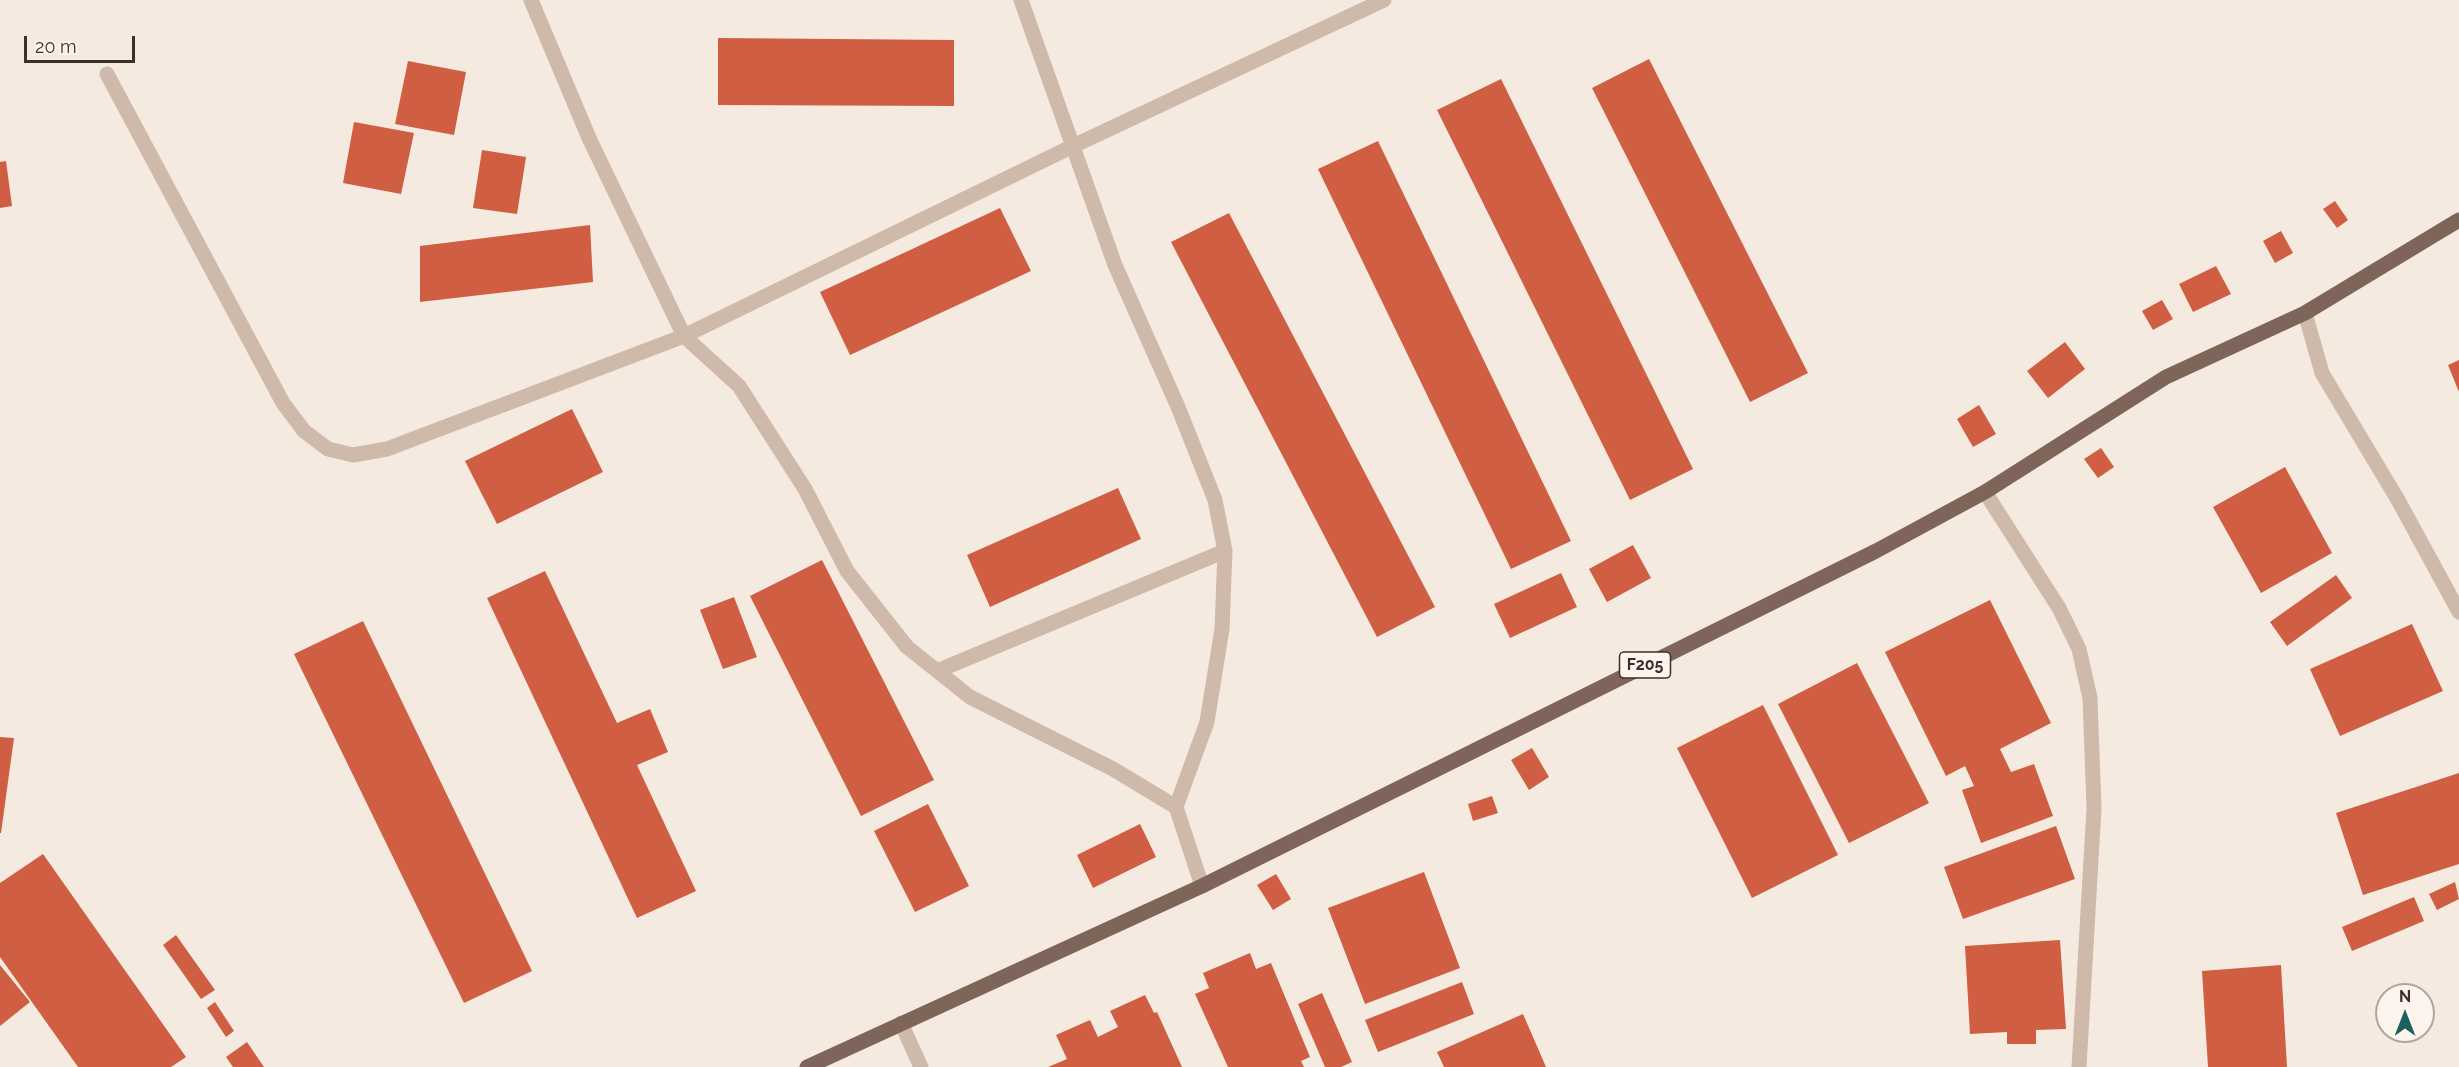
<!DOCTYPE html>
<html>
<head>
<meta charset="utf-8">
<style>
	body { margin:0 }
	#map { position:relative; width:2459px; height:1067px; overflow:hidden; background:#f5eadf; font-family:Raleway,sans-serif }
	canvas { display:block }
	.north { position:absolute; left:2375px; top:983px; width:60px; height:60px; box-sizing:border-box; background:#fcf4ed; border:2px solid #afa59f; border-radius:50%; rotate:0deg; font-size:16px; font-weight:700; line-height:24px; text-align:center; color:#3c2f2a }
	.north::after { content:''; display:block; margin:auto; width:21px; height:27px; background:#1b6061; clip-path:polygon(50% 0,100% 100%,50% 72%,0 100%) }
	.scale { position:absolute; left:24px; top:36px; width:111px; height:27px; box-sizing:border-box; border:3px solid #3c2f2a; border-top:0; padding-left:8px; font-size:18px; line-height:21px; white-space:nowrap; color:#3c2f2a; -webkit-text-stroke:4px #fcf4ed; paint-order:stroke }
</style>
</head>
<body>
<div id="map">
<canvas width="2459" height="1067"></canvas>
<div class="north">N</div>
<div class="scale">20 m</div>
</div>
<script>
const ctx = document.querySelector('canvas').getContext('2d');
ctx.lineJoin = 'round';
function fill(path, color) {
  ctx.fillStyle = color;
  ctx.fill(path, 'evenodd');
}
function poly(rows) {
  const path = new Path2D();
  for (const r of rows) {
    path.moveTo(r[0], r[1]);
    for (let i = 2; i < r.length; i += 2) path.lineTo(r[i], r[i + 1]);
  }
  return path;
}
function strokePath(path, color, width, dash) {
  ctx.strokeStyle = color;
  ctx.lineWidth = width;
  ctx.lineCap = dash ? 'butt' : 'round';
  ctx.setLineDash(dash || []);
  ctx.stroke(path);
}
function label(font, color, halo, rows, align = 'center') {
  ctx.font = font + ' Raleway,sans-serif';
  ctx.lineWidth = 4.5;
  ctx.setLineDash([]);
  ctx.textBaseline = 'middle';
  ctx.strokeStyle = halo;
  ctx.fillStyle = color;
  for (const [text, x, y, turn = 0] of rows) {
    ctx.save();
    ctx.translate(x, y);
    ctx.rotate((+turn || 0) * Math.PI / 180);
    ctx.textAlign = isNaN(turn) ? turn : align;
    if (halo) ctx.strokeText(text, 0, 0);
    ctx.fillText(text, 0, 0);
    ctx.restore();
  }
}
fill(poly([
	[718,38,954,40,954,106,718,105],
	[1649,59,1808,373,1750,402,1592,88],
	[408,61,466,72,454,135,395,124],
	[1501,79,1693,469,1630,500,1437,110],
	[354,122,414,133,401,194,343,183],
	[1378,141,1571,541,1511,569,1318,169],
	[482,150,526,157,517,214,473,208],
	[6,161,12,206,0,208,0,162],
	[2335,201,2348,220,2337,228,2323,209],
	[1000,208,1031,271,850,355,820,292],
	[1229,213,1435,607,1377,637,1171,242],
	[590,225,593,282,420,302,420,246],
	[2281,231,2293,253,2275,263,2263,241],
	[2216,266,2231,294,2193,312,2179,284],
	[2162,300,2173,319,2153,330,2142,311],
	[2065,342,2085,369,2048,398,2027,371],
	[2459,360,2459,392,2448,365],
	[1979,405,1996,434,1973,447,1957,419],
	[572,409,603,472,497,524,465,461],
	[2101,448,2114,467,2098,478,2084,459],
	[2285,467,2332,553,2261,593,2213,507],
	[1118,488,1141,539,990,607,967,555],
	[1633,545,1651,578,1607,602,1589,569],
	[822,560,934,780,861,816,750,596],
	[545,571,617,723,650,709,668,752,637,765,696,891,637,918,487,598],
	[1561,573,1577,607,1510,638,1494,604],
	[2336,575,2352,598,2287,646,2270,622],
	[734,597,757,657,723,669,700,610],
	[1990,600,2051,723,2000,749,2011,772,2034,764,2053,816,1981,843,1962,790,1974,786,1965,766,1946,776,1885,652],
	[363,621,532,971,464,1003,294,654],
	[2412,624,2443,691,2340,736,2310,669],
	[1857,663,1929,803,1849,843,1778,704],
	[1763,705,1838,855,1752,898,1677,748],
	[0,737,14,738,1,833,0,833],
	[1532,748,1549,777,1529,790,1511,760],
	[2459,773,2459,864,2363,895,2336,813],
	[1492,796,1498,813,1473,821,1468,804],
	[928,804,969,886,915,912,874,831],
	[1140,824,1156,857,1093,888,1077,855],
	[2056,826,2075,879,1963,919,1944,867],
	[43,854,186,1057,171,1067,78,1067,0,957,0,883],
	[1424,872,1460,968,1365,1004,1328,908],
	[1276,874,1291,899,1273,910,1257,885],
	[2455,882,2459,899,2437,910,2429,894],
	[2414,897,2424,921,2352,951,2342,927],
	[176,935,215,990,201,999,163,945],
	[2060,940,2066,1029,2036,1030,2036,1044,2007,1044,2007,1032,1970,1034,1965,946],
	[1250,953,1256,969,1271,963,1310,1057,1301,1061,1304,1067,1228,1067,1195,994,1209,988,1203,973],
	[0,965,30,1002,0,1026],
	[2281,965,2287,1067,2208,1067,2202,971],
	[1462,982,1474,1014,1378,1052,1365,1020],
	[1322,993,1352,1062,1341,1067,1325,1067,1298,1004],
	[1145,995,1154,1013,1157,1012,1182,1067,1048,1067,1067,1059,1056,1035,1090,1020,1098,1037,1118,1027,1110,1011],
	[215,1002,234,1031,226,1037,207,1008],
	[1523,1014,1546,1067,1444,1067,1437,1052],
	[247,1042,264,1067,233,1067,226,1057]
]), '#cf5e43');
strokePath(poly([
	[531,0,589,138,684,336,739,386,805,489,847,571,907,647,970,697,1113,769,1176,807],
	[1021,0,1115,265,1178,407,1215,500,1225,551,1222,629,1207,722,1176,807,1202,886],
	[107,74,283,403,304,431,328,449,353,455,387,449,684,336,1071,147,1384,0],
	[2305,313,2322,373,2398,500,2459,612],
	[1985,492,2059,608,2079,649,2090,698,2094,808,2079,1067],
	[937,671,1225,551],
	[901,1023,921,1067]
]), '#cfb9aa', 15);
strokePath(poly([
	[807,1067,1202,886,1876,551,1985,492,2166,377,2305,313,2459,220]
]), '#7f645a', 15);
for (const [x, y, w] of [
	[1645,665,51]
]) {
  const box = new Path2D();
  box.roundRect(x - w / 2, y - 13, w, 26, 4.5);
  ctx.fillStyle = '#fcf4ed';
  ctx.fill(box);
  strokePath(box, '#3c2f2a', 1.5);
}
label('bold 16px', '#3c2f2a', null, [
	["F205",1645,665]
]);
</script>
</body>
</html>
